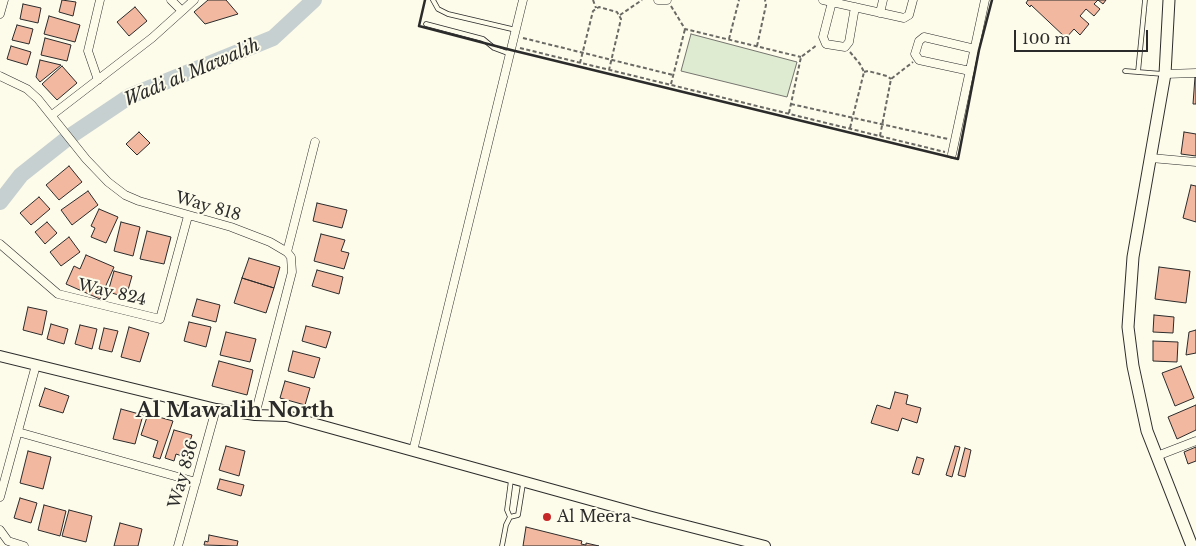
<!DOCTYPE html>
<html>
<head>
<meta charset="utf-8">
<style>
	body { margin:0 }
	#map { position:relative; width:1196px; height:546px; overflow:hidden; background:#fdfbea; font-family:"Libre Baskerville",serif }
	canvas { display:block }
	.scale { position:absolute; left:1014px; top:30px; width:134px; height:22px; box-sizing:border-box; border:2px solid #2b2b2b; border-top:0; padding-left:6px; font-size:15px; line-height:18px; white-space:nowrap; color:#2b2b2b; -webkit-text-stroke:4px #fdfbea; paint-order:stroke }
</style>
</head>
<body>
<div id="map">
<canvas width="1196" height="546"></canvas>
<div class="scale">100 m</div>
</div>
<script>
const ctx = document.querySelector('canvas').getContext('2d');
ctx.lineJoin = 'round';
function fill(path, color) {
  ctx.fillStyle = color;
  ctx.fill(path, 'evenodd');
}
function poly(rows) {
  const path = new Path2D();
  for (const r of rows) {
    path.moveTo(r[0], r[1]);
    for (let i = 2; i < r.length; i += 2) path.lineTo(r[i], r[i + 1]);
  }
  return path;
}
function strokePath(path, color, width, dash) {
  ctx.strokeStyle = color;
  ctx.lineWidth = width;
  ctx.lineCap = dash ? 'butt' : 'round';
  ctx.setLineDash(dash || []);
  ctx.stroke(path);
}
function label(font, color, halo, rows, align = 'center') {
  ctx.font = font + ' "Libre Baskerville",serif';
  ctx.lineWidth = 4;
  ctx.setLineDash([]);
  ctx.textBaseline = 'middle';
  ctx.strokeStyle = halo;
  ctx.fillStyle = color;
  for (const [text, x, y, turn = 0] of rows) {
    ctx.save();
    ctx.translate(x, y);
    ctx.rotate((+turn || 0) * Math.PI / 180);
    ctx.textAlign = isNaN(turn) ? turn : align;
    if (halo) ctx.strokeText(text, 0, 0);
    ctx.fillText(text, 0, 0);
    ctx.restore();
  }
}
const green = poly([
	[691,34,797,62,787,97,681,71,691,34]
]);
fill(green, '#deebd1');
strokePath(green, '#74746e', 1);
strokePath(poly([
	[0,202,21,175,69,137,130,96,273,38,314,0]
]), '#c7d0d0', 16);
const building = poly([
	[62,0,76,2,73,16,59,12,62,0],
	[208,0,226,0,238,14,205,24,194,12,208,0],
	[1028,0,1106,0,1103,4,1098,0,1094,4,1100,9,1094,16,1086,9,1080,16,1089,24,1080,35,1074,29,1066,38,1031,5,1030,7,1026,3,1028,0],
	[23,4,41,8,38,23,20,19,23,4],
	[135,7,147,21,129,36,117,22,135,7],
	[49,16,80,25,75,42,44,34,49,16],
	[17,25,33,29,29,44,12,40,17,25],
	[45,38,71,45,67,61,41,55,45,38],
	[11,46,31,52,27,65,7,59,11,46],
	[40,60,61,65,40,82,36,77,40,60],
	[62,66,77,83,57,100,42,84,62,66],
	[1195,77,1196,77,1196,104,1193,104,1195,77],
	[139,132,150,143,137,155,126,144,139,132],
	[1184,132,1196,134,1196,156,1181,154,1184,132],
	[69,166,82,182,59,200,46,185,69,166],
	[1191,185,1196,186,1196,222,1183,218,1191,185],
	[88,191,98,205,72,225,61,210,88,191],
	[39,197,50,209,31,225,20,213,39,197],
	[317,203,347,210,342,228,313,221,317,203],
	[99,209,118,217,106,243,91,237,95,228,91,226,99,209],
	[47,222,57,233,45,244,35,232,47,222],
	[121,222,140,227,133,256,114,251,121,222],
	[147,231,171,237,164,264,140,259,147,231],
	[321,234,345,240,341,251,349,253,344,269,314,261,321,234],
	[69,237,80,252,61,266,50,252,69,237],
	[86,255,114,267,100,299,66,284,74,266,80,269,86,255],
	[249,258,280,267,274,288,242,278,249,258],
	[1159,267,1190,271,1186,303,1155,299,1159,267],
	[317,270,343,277,339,294,312,286,317,270],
	[114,271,132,276,126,297,108,292,114,271],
	[242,278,274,288,266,313,234,303,242,278],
	[197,299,220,305,216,322,192,316,197,299],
	[28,307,47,311,42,335,23,330,28,307],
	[1154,315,1174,317,1173,333,1153,332,1154,315],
	[189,322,211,327,206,347,184,341,189,322],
	[51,324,68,329,64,344,47,339,51,324],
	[80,325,97,329,92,349,75,344,80,325],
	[306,326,331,332,326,348,302,341,306,326],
	[129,327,149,333,140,362,121,357,129,327],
	[104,328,118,331,112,352,99,349,104,328],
	[1196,330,1196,353,1186,355,1189,332,1196,330],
	[226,332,256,339,250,362,220,355,226,332],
	[1153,341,1178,342,1177,362,1153,361,1153,341],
	[293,351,320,358,314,378,288,371,293,351],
	[219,361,253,370,247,395,212,386,219,361],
	[1181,366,1194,398,1175,406,1162,373,1181,366],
	[285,381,310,388,305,405,280,398,285,381],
	[45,388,69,396,63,413,39,406,45,388],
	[895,392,908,395,906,404,921,408,917,423,902,418,898,431,871,423,877,405,890,409,895,392],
	[1196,405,1196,430,1177,439,1168,417,1196,405],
	[121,409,143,415,135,444,113,439,121,409],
	[148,414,173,421,160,459,153,457,158,441,141,435,148,414],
	[174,430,192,435,185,457,176,454,174,461,165,458,174,430],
	[226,446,245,451,239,476,219,470,226,446],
	[955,446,960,447,952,477,946,475,955,446],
	[1196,447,1196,461,1188,464,1184,452,1196,447],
	[965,448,971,450,965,477,958,475,965,448],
	[28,451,51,457,43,489,20,483,28,451],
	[917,457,924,459,919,475,912,473,917,457],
	[220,479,244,485,241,496,217,489,220,479],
	[20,498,37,503,31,523,14,518,20,498],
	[44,505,66,511,60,536,38,530,44,505],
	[69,510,92,516,86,542,62,536,69,510],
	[120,523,142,529,138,546,114,546,120,523],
	[526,527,582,541,581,544,586,545,586,543,599,546,523,546,526,527],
	[209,535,238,541,237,546,204,545,205,541,208,542,209,535]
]);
fill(building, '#f2b8a0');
strokePath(building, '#2b2b2b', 1);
const service = poly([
	[433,0,438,9,448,14,516,30],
	[426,24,483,39,494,48,510,54],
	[1125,71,1163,74],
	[1138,72,1145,0],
	[510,517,507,510,511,480],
	[502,546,506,525,510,517,518,515,523,484]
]);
const minor = poly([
	[171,0,182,11,194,0],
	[658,0,667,0],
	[823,0,904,18,909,15,913,0],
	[832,2,823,37,826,44,845,47,849,42,855,7],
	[880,13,883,0],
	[0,14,4,0],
	[970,71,919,60,915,54,919,41,924,37,975,49],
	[1165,74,1196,73],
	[0,76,27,89,38,99,86,159,108,182,125,195,139,201,231,227,270,242,287,252,291,257,292,272,255,415],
	[98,80,88,51,100,0],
	[52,115,152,38,182,11],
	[952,154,985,0],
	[1151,158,1196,162],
	[0,244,58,294,160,319,188,216],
	[287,252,315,142],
	[18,432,196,482],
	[413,451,523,0],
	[1157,456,1196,441],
	[0,497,36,365],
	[0,530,8,541,24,546],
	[178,546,216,409]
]);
const tertiary = poly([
	[0,356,216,409,255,415,287,416,648,516,765,546]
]);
const secondary = poly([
	[1169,0,1165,74,1133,257,1128,327,1133,366,1147,431,1192,546]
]);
strokePath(service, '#2b2b2b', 5.5);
strokePath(minor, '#2b2b2b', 9);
strokePath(tertiary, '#2b2b2b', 12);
strokePath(secondary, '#2b2b2b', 13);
strokePath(poly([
	[593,0,596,8],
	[671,6,685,29,801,57],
	[620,15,642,0],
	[523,38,673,75],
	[729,39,739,0],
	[757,46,766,5,765,0],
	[520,48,945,152],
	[850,52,860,64,864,72,850,128],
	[580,63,593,11,599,7,617,12,621,19,609,70],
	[864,72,868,71,887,76,891,79],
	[671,84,685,29],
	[791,104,948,139],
	[789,113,801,57,817,45],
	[880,136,891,79,913,62]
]), '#6a6964', 2, [4, 2.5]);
strokePath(service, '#fdfbea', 4);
strokePath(minor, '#fdfbea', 8);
strokePath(tertiary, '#fdfbea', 10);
strokePath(secondary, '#fdfbea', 11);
strokePath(poly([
	[425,0,419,26,511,50,958,159,979,50,992,0]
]), '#2b2b2b', 2.5);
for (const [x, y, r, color] of [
	[547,517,5,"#c62828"]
]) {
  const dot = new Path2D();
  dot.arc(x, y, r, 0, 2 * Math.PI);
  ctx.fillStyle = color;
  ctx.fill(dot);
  strokePath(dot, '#fdfbea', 2);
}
label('16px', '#2b2b2b', '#fdfbea', [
	["Way 818",208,207,16],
	["Way 824",112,293,13],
	["Way 836",184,474,-74]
]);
label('16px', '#2b2b2b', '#fdfbea', [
	["Al Meera",557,517]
], 'left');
label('italic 18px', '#2b2b2b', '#fdfbea', [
	["Wadi al Mawalih",192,73,-23]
]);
label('bold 21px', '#2b2b2b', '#fdfbea', [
	["Al Mawalih North",235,411]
]);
</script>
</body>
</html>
